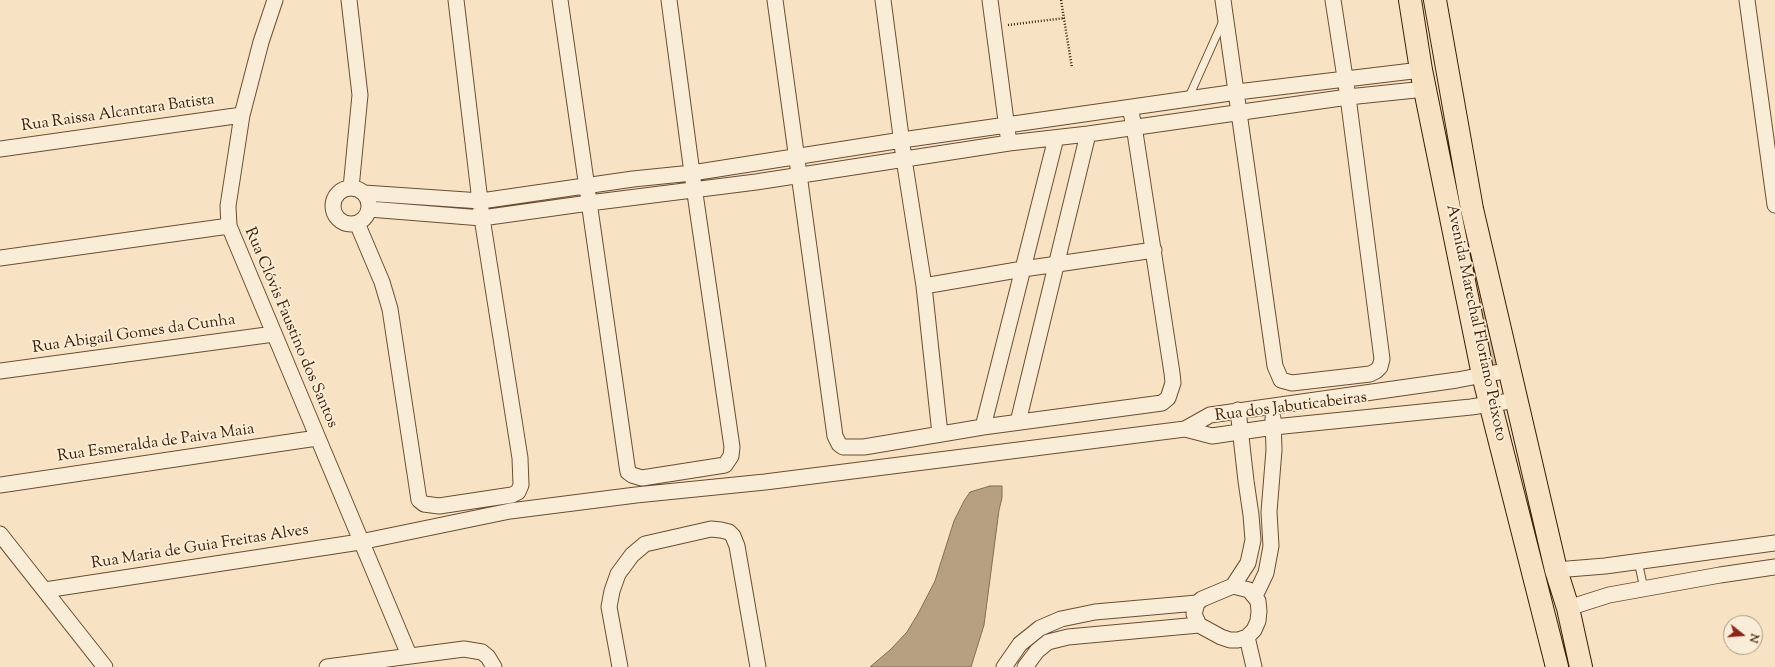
<!DOCTYPE html>
<html>
<head>
<meta charset="utf-8">
<style>
	body { margin:0 }
	#map { position:relative; width:1775px; height:667px; overflow:hidden; background:#f7e3c3; font-family:"Sorts Mill Goudy",serif }
	canvas { display:block }
	.north { position:absolute; left:1723px; top:615px; width:40px; height:40px; box-sizing:border-box; background:#faedd8; border:1px solid #ae9a83; border-radius:50%; rotate:107deg; font-size:11px; font-weight:700; line-height:16px; text-align:center; color:#3b1d03 }
	.north::after { content:''; display:block; margin:auto; width:14px; height:18px; background:#8f2418; clip-path:polygon(50% 0,100% 100%,50% 72%,0 100%) }
</style>
</head>
<body>
<div id="map">
<canvas width="1775" height="667"></canvas>
<div class="north">N</div>
</div>
<script>
const ctx = document.querySelector('canvas').getContext('2d');
ctx.lineJoin = 'round';
function fill(path, color) {
  ctx.fillStyle = color;
  ctx.fill(path, 'evenodd');
}
function poly(rows) {
  const path = new Path2D();
  for (const r of rows) {
    if (r.length === 3) {
      path.moveTo(r[0] + r[2], r[1]);
      path.arc(r[0], r[1], r[2], 0, 2 * Math.PI);
      continue;
    }
    path.moveTo(r[0], r[1]);
    for (let i = 2; i < r.length; i += 2) path.lineTo(r[i], r[i + 1]);
  }
  return path;
}
function strokePath(path, color, width, dash) {
  ctx.strokeStyle = color;
  ctx.lineWidth = width;
  ctx.lineCap = dash ? 'butt' : 'round';
  ctx.setLineDash(dash || []);
  ctx.stroke(path);
}
function label(font, color, halo, rows, align = 'center') {
  ctx.font = font + ' "Sorts Mill Goudy",serif';
  ctx.lineWidth = 3.5;
  ctx.setLineDash([]);
  ctx.textBaseline = 'middle';
  ctx.strokeStyle = halo;
  ctx.fillStyle = color;
  for (const [text, x, y, turn = 0] of rows) {
    ctx.save();
    ctx.translate(x, y);
    ctx.rotate((+turn || 0) * Math.PI / 180);
    ctx.textAlign = isNaN(turn) ? turn : align;
    if (halo) ctx.strokeText(text, 0, 0);
    ctx.fillText(text, 0, 0);
    ctx.restore();
  }
}
fill(poly([
	[1488,290,1506,368,1484,372,1470,297]
]), '#d7c1a2');
const water = poly([
	[990,486,1002,486,1002,498,999,510,984,625,971,667,870,667,890,650,907,632,919,612,935,581,954,521,964,501,970,492,990,486]
]);
fill(water, '#b7a082');
strokePath(water, '#856c4f', 1);
const lane = poly([
	[1188,99,1223,21],
	[1638,561,1644,589]
]);
const street = poly([
	[275,0,261,42,242,115,228,206,229,226,409,655],
	[349,0,360,95,351,188],
	[560,0,627,466,628,472,632,475,642,478,725,465,731,456,732,447,692,173,669,0],
	[775,0,835,436,839,444,843,447,864,447,983,427,1162,403,1168,398,1173,383,1172,373,1134,126,1130,108],
	[883,0,904,159,924,286,940,434],
	[990,0,1008,136],
	[1223,0,1275,366,1281,380,1292,383,1370,374,1376,371,1380,367,1382,359,1348,97,1333,0],
	[1747,0,1775,205],
	[0,149,242,115],
	[351,206,18],
	[364,193,481,201,633,179,692,173,902,140,1237,92,1421,70],
	[369,209,482,218,589,203,756,182,1009,143,1088,134,1348,97,1425,89],
	[357,223,382,282,390,309,419,500,424,504,439,506,512,495,518,492,521,485,520,458,482,218,456,0],
	[0,258,229,226],
	[924,286,1023,269,1154,250],
	[0,371,274,334],
	[1018,422,1088,134],
	[983,427,1056,138],
	[1185,429,1212,436,1274,427,1471,407,1517,400],
	[0,485,317,438],
	[0,534,105,667],
	[1556,570,1605,566,1775,543],
	[1233,586,1249,590,1258,601,1259,611,1258,621,1254,630,1247,637,1238,640,1230,640,1221,637,1199,625,1194,614,1197,603,1202,599,1233,586],
	[1233,586,1248,563,1253,540,1251,515,1246,481,1238,410],
	[45,590,360,542,510,511,636,495,765,482,1185,429,1210,415,1457,380,1510,370],
	[1255,596,1266,573,1271,546,1269,512,1274,450,1273,418],
	[1568,608,1609,595,1720,575,1775,567],
	[1247,637,1254,667],
	[327,667,464,649,482,652,488,657,494,667],
	[620,667,609,607,612,591,618,574,632,555,645,544,711,529,721,530,729,532,733,536,737,546,758,667],
	[1004,667,1020,644,1040,628,1061,619,1095,612,1197,603],
	[1025,667,1037,651,1048,642,1068,637,1199,625]
]);
const primary = poly([
	[1410,0,1421,70,1483,375,1557,667],
	[1435,0,1472,209,1556,570,1568,608,1581,667]
]);
strokePath(lane, '#6a4e33', 9);
strokePath(street, '#6a4e33', 17);
strokePath(primary, '#3b1d03', 24);
strokePath(poly([
	[1061,0,1072,68],
	[1008,25,1065,18]
]), '#3b1d03', 2.5, [1, 2]);
strokePath(lane, '#faedd8', 7);
strokePath(street, '#faedd8', 15);
strokePath(primary, '#f7e3c3', 22);
label('16px', '#3b1d03', '#faedd8', [
	["Rua Raissa Alcantara Batista",118,114,-8],
	["Avenida Marechal Floriano Peixoto",1475,323,78],
	["Rua Clóvis Faustino dos Santos",290,328,67],
	["Rua Abigail Gomes da Cunha",134,335,-8],
	["Rua dos Jabuticabeiras",1291,408,-7],
	["Rua Esmeralda de Paiva Maia",156,444,-8],
	["Rua Maria de Guia Freitas Alves",200,548,-9]
]);
</script>
</body>
</html>
